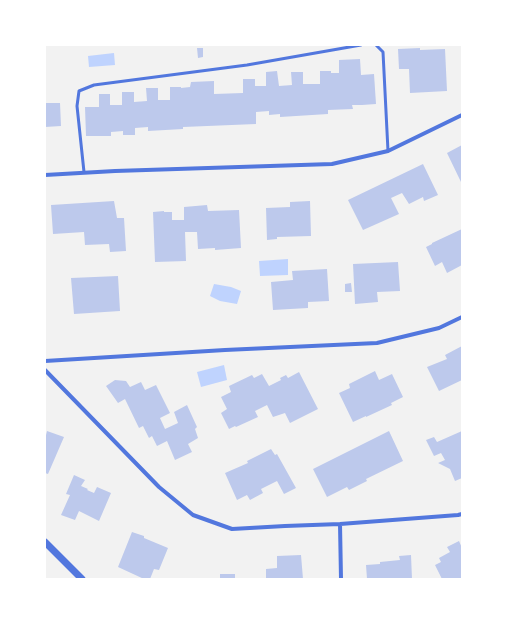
<!DOCTYPE html>
<html>
<head>
<meta charset="utf-8">
<style>
	body { margin:0 }
	#map { position:relative; width:507px; height:624px; overflow:hidden; background:#f2f2f2; font-family:"Noto Sans",sans-serif }
	canvas { display:block }
	.frame { position:absolute; inset:0; border:46px solid #fff; pointer-events:none }
</style>
</head>
<body>
<div id="map">
<canvas width="507" height="624"></canvas>
<div class="frame"></div>
</div>
<script>
const ctx = document.querySelector('canvas').getContext('2d');
ctx.lineJoin = 'round';
function fill(path, color) {
  ctx.fillStyle = color;
  ctx.fill(path, 'evenodd');
}
function poly(rows) {
  const path = new Path2D();
  for (const r of rows) {
    path.moveTo(r[0], r[1]);
    for (let i = 2; i < r.length; i += 2) path.lineTo(r[i], r[i + 1]);
  }
  return path;
}
function strokePath(path, color, width, dash) {
  ctx.strokeStyle = color;
  ctx.lineWidth = width;
  ctx.lineCap = dash ? 'butt' : 'round';
  ctx.setLineDash(dash || []);
  ctx.stroke(path);
}
fill(poly([
	[114,53,115,65,89,67,88,56],
	[288,259,288,275,260,276,259,261],
	[214,284,231,287,241,291,237,304,220,301,210,296],
	[224,365,227,380,201,387,197,372]
]), '#bfd3fe');
fill(poly([
	[197,48,203,48,203,57,198,58],
	[420,48,420,50,445,49,447,91,410,93,409,69,399,69,398,49],
	[360,59,361,75,374,74,376,104,362,105,352,105,353,109,328,110,328,114,280,117,280,114,269,115,269,111,256,112,256,124,183,127,183,129,148,131,148,127,135,128,135,135,123,135,123,131,111,132,111,136,86,136,85,107,99,107,99,94,110,94,110,105,122,105,122,92,134,92,134,102,147,101,146,88,158,88,158,100,170,100,170,87,181,87,181,88,190,87,191,82,214,81,214,94,243,93,243,79,255,79,255,86,266,86,266,72,277,71,279,86,292,85,291,72,303,72,303,84,320,84,320,71,331,71,331,73,339,73,339,60],
	[45,103,60,103,61,126,45,127],
	[462,145,462,181,461,182,447,153],
	[423,164,438,195,424,201,423,197,409,204,402,193,391,198,399,214,363,230,348,200],
	[114,201,117,218,124,218,126,251,110,252,109,244,85,245,84,232,53,234,51,205],
	[310,201,311,236,277,237,277,239,267,240,266,208,290,207,290,202],
	[207,205,208,211,239,210,241,248,215,250,215,248,198,249,197,232,185,232,186,261,155,262,153,212,164,211,164,212,172,212,172,220,184,220,184,207],
	[462,229,462,265,447,273,442,262,435,266,426,247,432,244,432,243],
	[398,262,400,291,377,292,378,302,355,304,353,264],
	[327,269,329,301,308,302,308,308,273,310,271,282,293,280,292,271],
	[118,276,120,311,74,314,71,278],
	[351,283,352,292,345,292,345,284],
	[462,346,462,380,439,391,427,367,447,359,445,355],
	[375,371,379,380,392,374,403,397,391,403,392,405,366,417,366,416,353,422,339,393,350,388,349,384],
	[299,372,318,409,290,423,285,413,273,417,267,405,255,411,258,417,236,427,235,426,229,429,221,413,227,409,221,397,231,392,229,386,252,375,254,378,262,374,269,386,281,380,280,378,286,375,288,378],
	[115,380,126,381,130,387,141,382,145,390,156,385,170,413,160,418,165,429,178,423,174,412,187,405,197,427,195,429,198,438,188,444,192,452,175,460,167,441,157,446,152,436,149,438,143,426,139,428,125,399,118,403,106,386],
	[47,431,64,437,48,474,45,473,45,434,46,435],
	[389,431,403,461,366,479,367,481,349,490,347,487,327,497,313,469],
	[462,431,462,478,455,481,450,469,438,463,445,460,441,453,434,456,426,440,434,437,437,442],
	[271,449,275,455,277,454,296,488,284,494,277,481,261,489,263,493,250,500,247,495,237,500,225,473,248,463,247,461],
	[74,475,85,480,81,486,88,489,87,490,94,493,97,487,111,493,99,521,79,511,75,520,61,515,70,495,66,494],
	[132,532,144,536,144,538,168,548,159,570,154,569,150,579,144,579,118,567],
	[459,541,462,548,462,579,442,579,435,565,441,562,439,558,450,552,447,547],
	[301,555,303,579,266,579,266,569,277,568,277,556],
	[411,555,412,579,367,579,366,565,380,564,380,562,400,560,399,556],
	[220,574,235,574,235,579,220,579]
]), '#bdc9ec');
strokePath(poly([
	[376,45,383,52,388,151],
	[84,172,77,106,79,91,94,85,247,65,361,45]
]), '#5277de', 3);
strokePath(poly([
	[45,175,115,171,332,164,388,151,462,115],
	[45,361,225,350,377,343,439,328,462,317],
	[45,370,159,487,193,515,232,529,285,526,340,524,458,515,462,514],
	[340,524,341,579]
]), '#5277de', 4);
strokePath(poly([
	[45,542,82,579]
]), '#5277de', 7);
</script>
</body>
</html>
